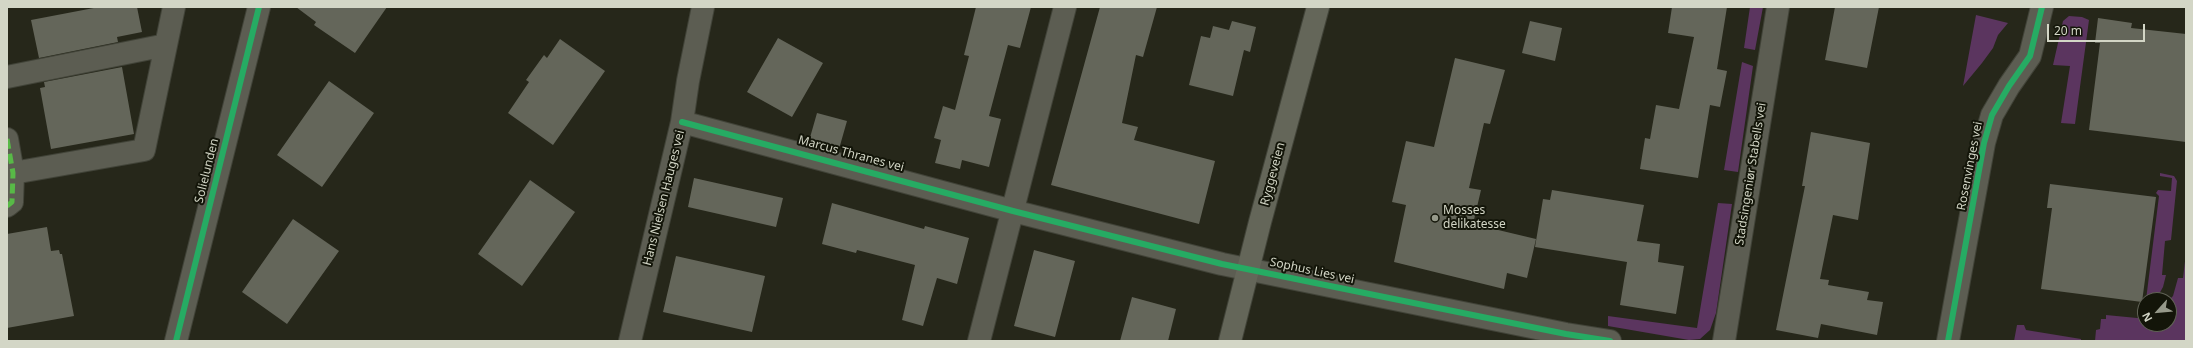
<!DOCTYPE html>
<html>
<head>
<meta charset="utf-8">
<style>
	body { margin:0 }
	#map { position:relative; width:2193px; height:348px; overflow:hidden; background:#26271a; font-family:"Noto Sans",sans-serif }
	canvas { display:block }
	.frame { position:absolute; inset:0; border:8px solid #d3d6c6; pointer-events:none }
	.north { position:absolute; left:2137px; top:292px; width:40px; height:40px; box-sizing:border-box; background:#131509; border:1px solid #606255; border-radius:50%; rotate:243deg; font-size:11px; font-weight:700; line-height:16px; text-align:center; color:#d3d6c6 }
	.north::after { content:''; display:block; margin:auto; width:14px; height:18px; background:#96998a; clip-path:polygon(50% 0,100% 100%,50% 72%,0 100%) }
	.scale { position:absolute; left:2047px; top:24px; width:98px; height:18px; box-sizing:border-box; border:2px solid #d3d6c6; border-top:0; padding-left:5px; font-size:12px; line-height:14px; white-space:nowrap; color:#d3d6c6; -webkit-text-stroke:3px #131509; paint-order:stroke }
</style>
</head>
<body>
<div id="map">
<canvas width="2193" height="348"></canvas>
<div class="frame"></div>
<div class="north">N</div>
<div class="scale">20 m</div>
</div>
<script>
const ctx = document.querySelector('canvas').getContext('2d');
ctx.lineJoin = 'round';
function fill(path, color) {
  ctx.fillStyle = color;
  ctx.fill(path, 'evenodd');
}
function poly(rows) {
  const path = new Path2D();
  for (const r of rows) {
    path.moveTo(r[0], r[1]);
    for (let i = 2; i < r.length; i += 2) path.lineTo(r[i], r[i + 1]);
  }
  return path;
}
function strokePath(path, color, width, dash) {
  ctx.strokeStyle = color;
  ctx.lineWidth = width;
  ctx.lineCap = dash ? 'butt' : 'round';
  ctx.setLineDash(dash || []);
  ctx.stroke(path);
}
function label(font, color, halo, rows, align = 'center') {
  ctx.font = font + ' "Noto Sans",sans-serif';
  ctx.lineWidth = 4;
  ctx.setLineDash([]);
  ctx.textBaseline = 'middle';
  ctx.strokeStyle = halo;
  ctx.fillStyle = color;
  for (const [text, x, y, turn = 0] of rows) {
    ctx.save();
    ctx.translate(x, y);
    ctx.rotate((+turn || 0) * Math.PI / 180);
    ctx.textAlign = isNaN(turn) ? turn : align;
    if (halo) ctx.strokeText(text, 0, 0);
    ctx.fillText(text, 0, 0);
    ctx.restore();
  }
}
fill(poly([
	[1750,7,1763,7,1755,50,1744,48],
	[1976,15,2008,23,1998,35,1993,48,1982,63,1963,86],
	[2069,16,2082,17,2089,20,2075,124,2061,123,2070,66,2053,65,2063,21],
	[1742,62,1753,66,1738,172,1724,170],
	[2160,173,2174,176,2177,181,2171,240,2165,241,2162,275,2166,275,2163,287,2158,296,2152,300,2146,300,2159,196,2156,193,2158,190,2171,191,2172,178,2160,176],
	[1718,203,1732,204,1716,313,1710,330,1700,339,1689,340,1608,326,1608,316,1697,328],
	[2186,253,2186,341,2095,341,2096,330,2100,329,2101,319,2106,319,2106,315,2137,318,2145,316,2145,324,2169,324,2169,300,2173,296,2178,278,2183,278],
	[2017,325,2024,325,2026,330,2081,339,2081,341,2014,341]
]), '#5b355f');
fill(poly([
	[99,7,137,7,142,32,117,37,118,42,39,58,31,20],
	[296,7,387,7,355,53,314,25,316,22],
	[976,7,1031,7,1020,48,1008,45,989,116,1001,119,989,167,962,160,960,169,935,163,941,140,934,138,943,106,955,110,969,56,964,55],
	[1100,7,1157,7,1143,57,1136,55,1122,123,1138,127,1134,140,1215,161,1199,224,1051,185],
	[1672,7,1727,7,1717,69,1727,71,1720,107,1710,105,1698,178,1640,169,1645,138,1650,139,1656,105,1679,109,1694,37,1668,33],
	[1835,7,1879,7,1867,68,1825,60],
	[2098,18,2132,23,2131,28,2186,34,2186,142,2089,130,2100,43,2095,43],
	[1232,21,1256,27,1250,52,1244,50,1233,96,1189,85,1201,36,1210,38,1213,26,1229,30],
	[1530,21,1562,28,1555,61,1522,53],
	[778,38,823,63,792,117,747,92],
	[560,39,605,71,553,145,508,113,529,82,526,80,544,55,547,58],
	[1455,58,1505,70,1490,124,1484,123,1469,188,1481,190,1473,224,1536,239,1527,278,1507,273,1504,289,1394,262,1406,205,1392,202,1406,141,1434,147],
	[122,67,134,134,51,149,40,88,45,87,44,82],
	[329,81,374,113,322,187,277,155],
	[817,113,847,121,839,149,809,141],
	[1811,132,1870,143,1858,220,1833,215,1820,279,1829,280,1828,285,1869,292,1867,300,1883,302,1877,335,1821,324,1818,338,1776,330,1805,186,1802,186],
	[694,178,783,198,776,227,688,207],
	[530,180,575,212,522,286,478,254],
	[2050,184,2156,197,2142,302,2041,289,2052,208,2047,208],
	[1552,190,1644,205,1637,241,1660,244,1658,262,1684,266,1676,314,1620,305,1627,262,1535,247,1543,199,1550,200],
	[832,203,924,229,925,226,969,238,957,284,937,278,923,326,902,320,915,265,857,250,856,253,822,244],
	[293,219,339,251,287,324,242,292],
	[47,227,51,251,59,250,60,254,62,254,74,316,7,328,7,234],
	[1034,250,1075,261,1055,337,1014,326],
	[676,256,765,276,752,332,663,312],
	[1132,297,1176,309,1168,341,1120,341]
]), '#64665a');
const minor = poly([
	[7,77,166,45],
	[682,122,1013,211,1222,264,1566,334,1610,341],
	[7,139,13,173,12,202,7,206],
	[13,173,144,150,174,7],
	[176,341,259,7],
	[630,341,682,122,688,81,703,7],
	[979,341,1065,7],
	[1724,341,1778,7],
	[1948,341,1984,143,1992,115,2009,86,2030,56,2042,7]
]);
const major = poly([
	[1230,341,1260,222,1318,7]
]);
strokePath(minor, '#414338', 24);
strokePath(major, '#414338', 24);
strokePath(minor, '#5c5d52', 22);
strokePath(major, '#646659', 22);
strokePath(poly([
	[7,139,13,173,12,202,7,206]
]), '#58b947', 5, [10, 5]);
strokePath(poly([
	[682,122,1013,211,1222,264,1566,334,1610,341],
	[176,341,259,7],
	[1948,341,1984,143,1992,115,2009,86,2030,56,2042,7]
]), '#26ab63', 6);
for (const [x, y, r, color] of [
	[1435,218,4,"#96998a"]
]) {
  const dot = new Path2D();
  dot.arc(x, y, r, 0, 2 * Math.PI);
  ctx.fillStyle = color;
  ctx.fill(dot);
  strokePath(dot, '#131509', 1.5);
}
label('12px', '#d3d6c6', '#131509', [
	["Marcus Thranes vei",851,154,15],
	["Rosenvinges vei",1970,166,-79],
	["Solielunden",207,171,-76],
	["Ryggeveien",1273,174,-75],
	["Stadsingeniør Stabells vei",1751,174,-81],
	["Hans Nielsen Hauges vei",664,198,-76],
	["Sophus Lies vei",1312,271,12]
]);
label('12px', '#d3d6c6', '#131509', [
	["Mosses",1443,211],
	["delikatesse",1443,225]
], 'left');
</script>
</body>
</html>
